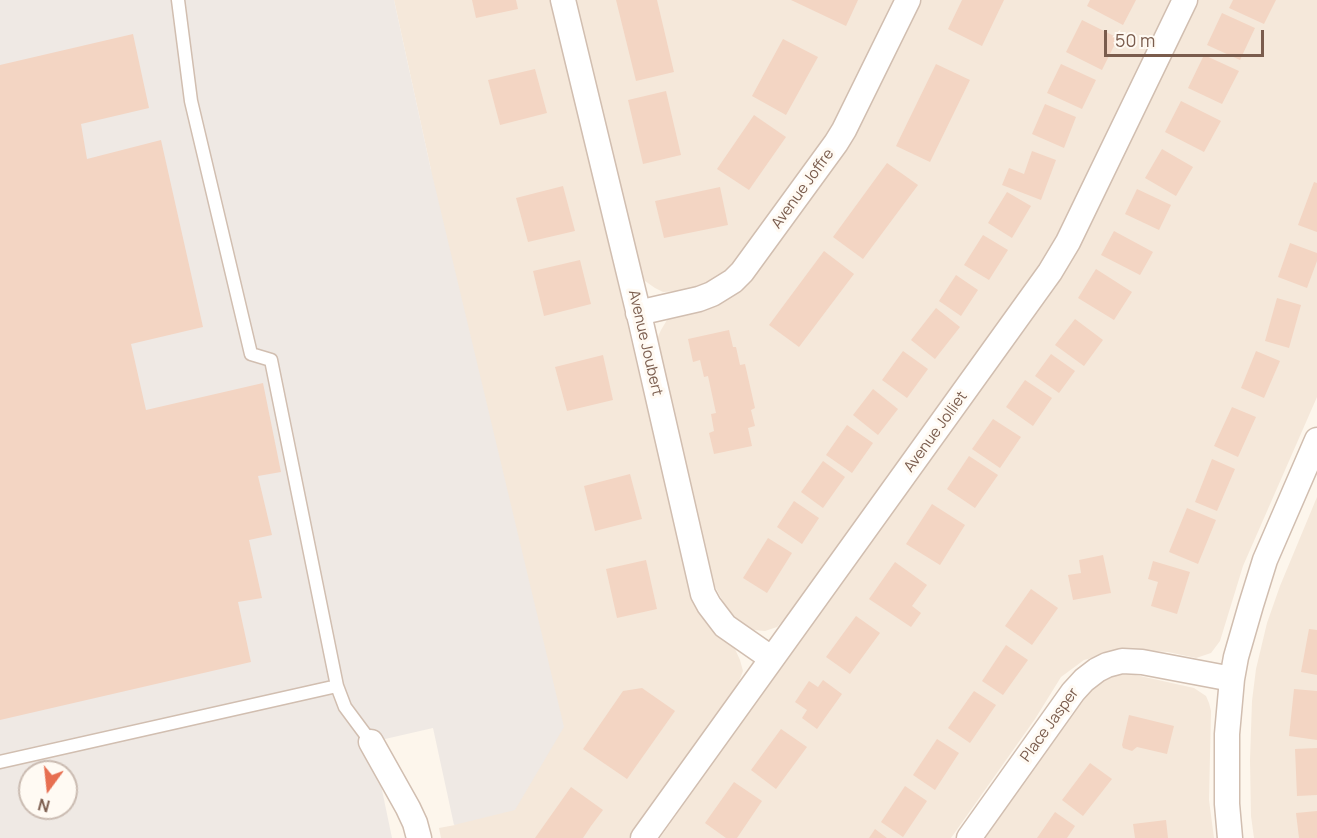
<!DOCTYPE html>
<html>
<head>
<meta charset="utf-8">
<style>
	body { margin:0 }
	#map { position:relative; width:1317px; height:838px; overflow:hidden; background:#fdf6ec; font-family:Manrope,sans-serif }
	canvas { display:block }
	.north { position:absolute; left:18px; top:760px; width:60px; height:60px; box-sizing:border-box; background:#fffaf3; border:2px solid #cabbb1; border-radius:50%; rotate:195deg; font-size:16px; font-weight:700; line-height:24px; text-align:center; color:#7a5c4d }
	.north::after { content:''; display:block; margin:auto; width:21px; height:27px; background:#e76f51; clip-path:polygon(50% 0,100% 100%,50% 72%,0 100%) }
	.scale { position:absolute; left:1104px; top:30px; width:160px; height:27px; box-sizing:border-box; border:3px solid #7a5c4d; border-top:0; padding-left:8px; font-size:18px; line-height:21px; white-space:nowrap; color:#7a5c4d; -webkit-text-stroke:4px #fffaf3; paint-order:stroke }
</style>
</head>
<body>
<div id="map">
<canvas width="1317" height="838"></canvas>
<div class="north">N</div>
<div class="scale">50 m</div>
</div>
<script>
const ctx = document.querySelector('canvas').getContext('2d');
ctx.lineJoin = 'round';
function fill(path, color) {
  ctx.fillStyle = color;
  ctx.fill(path, 'evenodd');
}
function poly(rows) {
  const path = new Path2D();
  for (const r of rows) {
    path.moveTo(r[0], r[1]);
    for (let i = 2; i < r.length; i += 2) path.lineTo(r[i], r[i + 1]);
  }
  return path;
}
function strokePath(path, color, width, dash) {
  ctx.strokeStyle = color;
  ctx.lineWidth = width;
  ctx.lineCap = dash ? 'butt' : 'round';
  ctx.setLineDash(dash || []);
  ctx.stroke(path);
}
function label(font, color, halo, rows, align = 'center') {
  ctx.font = font + ' Manrope,sans-serif';
  ctx.lineWidth = 6;
  ctx.setLineDash([]);
  ctx.textBaseline = 'middle';
  ctx.strokeStyle = halo;
  ctx.fillStyle = color;
  for (const [text, x, y, turn = 0] of rows) {
    ctx.save();
    ctx.translate(x, y);
    ctx.rotate((+turn || 0) * Math.PI / 180);
    ctx.textAlign = isNaN(turn) ? turn : align;
    if (halo) ctx.strokeText(text, 0, 0);
    ctx.fillText(text, 0, 0);
    ctx.restore();
  }
}
fill(poly([
	[394,0,551,0,688,582,694,601,701,615,714,630,735,649,740,660,743,671,738,684,629,838,441,838,439,828,455,825,431,170],
	[576,0,894,0,828,133,739,256,728,269,718,277,704,284,678,291,663,292,655,288,645,281,638,267],
	[920,0,1171,0,1076,199,1054,243,1036,273,785,619,777,627,765,631,754,630,740,623,729,613,712,581,657,348,657,339,661,330,667,320,676,315,725,300],
	[1198,0,1317,0,1317,397,1243,566,1220,641,1211,653,1196,658,1168,652,1135,650,1115,652,1084,660,1061,677,1035,719,951,838,660,838,780,667,1056,287,1083,237],
	[1317,497,1317,838,1254,838,1251,816,1250,760,1252,701,1256,669,1267,623,1280,586],
	[1131,674,1194,688,1206,696,1209,703,1211,711,1209,800,1214,838,985,838,1086,696,1101,682,1115,675]
]), '#f5e8da');
fill(poly([
	[0,0,394,0,431,170,564,727,515,810,454,825,433,728,372,742,392,838,0,838],
	[30,772,66,772,66,808,30,808]
]), '#efe9e4');
fill(poly([
	[472,0,516,0,518,9,476,18],
	[616,0,657,0,674,72,636,81],
	[791,0,858,0,846,26],
	[962,0,1004,0,982,46,948,29],
	[1090,0,1136,0,1123,25,1087,6],
	[1233,0,1276,0,1264,24,1229,8],
	[1222,13,1255,28,1240,60,1207,45],
	[1082,20,1118,38,1102,70,1066,52],
	[133,34,149,108,81,124,87,159,161,140,203,327,131,344,146,410,263,383,281,472,258,476,272,535,249,540,262,598,238,602,251,662,0,720,0,65],
	[783,39,818,57,786,115,752,96],
	[1204,55,1239,71,1222,104,1188,88],
	[936,64,970,80,930,162,896,146],
	[1061,64,1096,80,1082,109,1047,93],
	[535,69,547,113,500,125,488,80],
	[666,91,681,155,643,164,628,100],
	[1181,101,1221,121,1204,152,1165,132],
	[1045,104,1076,117,1064,148,1032,134],
	[754,115,786,137,749,190,717,169],
	[1162,149,1193,167,1176,196,1145,178],
	[1032,151,1056,160,1041,200,1002,185,1009,168,1024,174],
	[887,163,918,185,863,259,833,237],
	[1314,182,1317,183,1317,232,1298,225],
	[563,186,575,231,528,242,516,198],
	[720,187,728,225,664,238,655,201],
	[1137,189,1171,205,1159,230,1125,214],
	[1007,192,1031,206,1012,238,988,223],
	[1114,231,1153,252,1140,275,1101,255],
	[983,235,1008,250,989,280,964,265],
	[1290,243,1317,253,1317,261,1307,288,1278,277],
	[824,251,854,274,799,347,769,325],
	[580,260,591,304,544,316,533,271],
	[1096,269,1132,292,1114,320,1078,298],
	[956,275,978,290,961,316,939,301],
	[1277,298,1301,305,1289,348,1265,341],
	[936,308,960,327,935,359,911,340],
	[1075,319,1103,340,1084,366,1055,345],
	[729,330,733,347,736,347,740,365,745,364,755,408,751,410,755,426,748,428,752,446,714,454,709,433,714,431,711,414,716,413,708,376,704,377,700,360,693,362,688,339],
	[903,351,928,369,907,398,882,380],
	[1256,351,1280,361,1264,398,1241,388],
	[1051,354,1075,371,1059,393,1035,376],
	[603,355,613,400,567,411,555,367],
	[1025,380,1052,398,1033,426,1006,407],
	[873,389,898,409,878,435,853,415],
	[1232,407,1256,417,1238,457,1214,446],
	[993,419,1021,437,1000,468,972,449],
	[847,425,873,443,852,473,826,455],
	[969,456,998,475,975,508,947,489],
	[1212,459,1235,469,1217,511,1195,502],
	[823,461,845,477,823,508,801,492],
	[630,474,642,519,595,531,584,486],
	[794,501,819,518,802,544,777,527],
	[932,504,965,525,940,565,906,544],
	[1187,508,1216,520,1198,564,1169,552],
	[768,538,792,553,767,593,743,578],
	[1103,555,1111,593,1073,600,1068,575,1081,573,1079,560],
	[646,560,657,609,617,618,606,569],
	[1153,561,1190,572,1177,614,1151,606,1158,582,1148,579],
	[895,562,927,585,912,606,921,613,911,627,869,599],
	[1031,589,1058,608,1032,645,1005,626],
	[856,616,880,633,850,674,826,657],
	[1309,629,1317,630,1317,675,1301,672],
	[1006,645,1028,660,1003,695,982,681],
	[823,680,842,694,817,729,802,718,807,710,795,702,809,681,818,687],
	[642,688,675,711,627,779,583,749,623,691],
	[1294,689,1317,691,1317,740,1289,736],
	[974,691,996,705,970,743,948,728],
	[1129,715,1174,726,1167,754,1137,747,1132,751,1123,748,1122,745],
	[781,729,807,747,776,789,751,770],
	[937,739,959,753,935,790,913,775],
	[1317,748,1317,795,1297,796,1295,749],
	[1090,763,1112,779,1083,816,1062,800],
	[734,782,762,801,737,838,726,838,705,823],
	[905,786,927,801,903,837,881,822],
	[571,787,603,810,591,826,583,838,535,838],
	[1317,811,1317,838,1299,838,1296,813],
	[1055,812,1075,826,1067,838,1037,838],
	[1166,820,1168,838,1135,838,1133,824],
	[875,829,887,838,869,838]
]), '#f3d5c3');
const lane = poly([
	[178,0,191,101,251,354,271,360,337,686,345,707,371,742],
	[0,762,337,686]
]);
const street = poly([
	[563,0,641,323,703,594,709,605,725,626,771,658],
	[638,313,699,299,712,294,733,281,742,272,836,143,844,130,908,0],
	[371,742,408,808,415,823,419,838],
	[643,838,1050,272,1068,242,1185,0],
	[969,838,1073,692,1084,680,1097,670,1107,665,1122,661,1142,662,1232,679],
	[1230,838,1227,804,1227,734,1232,679,1236,657,1251,605,1265,560,1317,440]
]);
strokePath(lane, '#d1beb0', 15);
strokePath(street, '#d1beb0', 27);
strokePath(lane, '#fff', 12);
strokePath(street, '#fff', 24);
label('15px', '#7a5c4d', '#fffaf3', [
	["Avenue Joffre",803,189,-54],
	["Avenue Joubert",645,343,77],
	["Avenue Jolliet",936,432,-54],
	["Place Jasper",1050,725,-54]
]);
</script>
</body>
</html>
